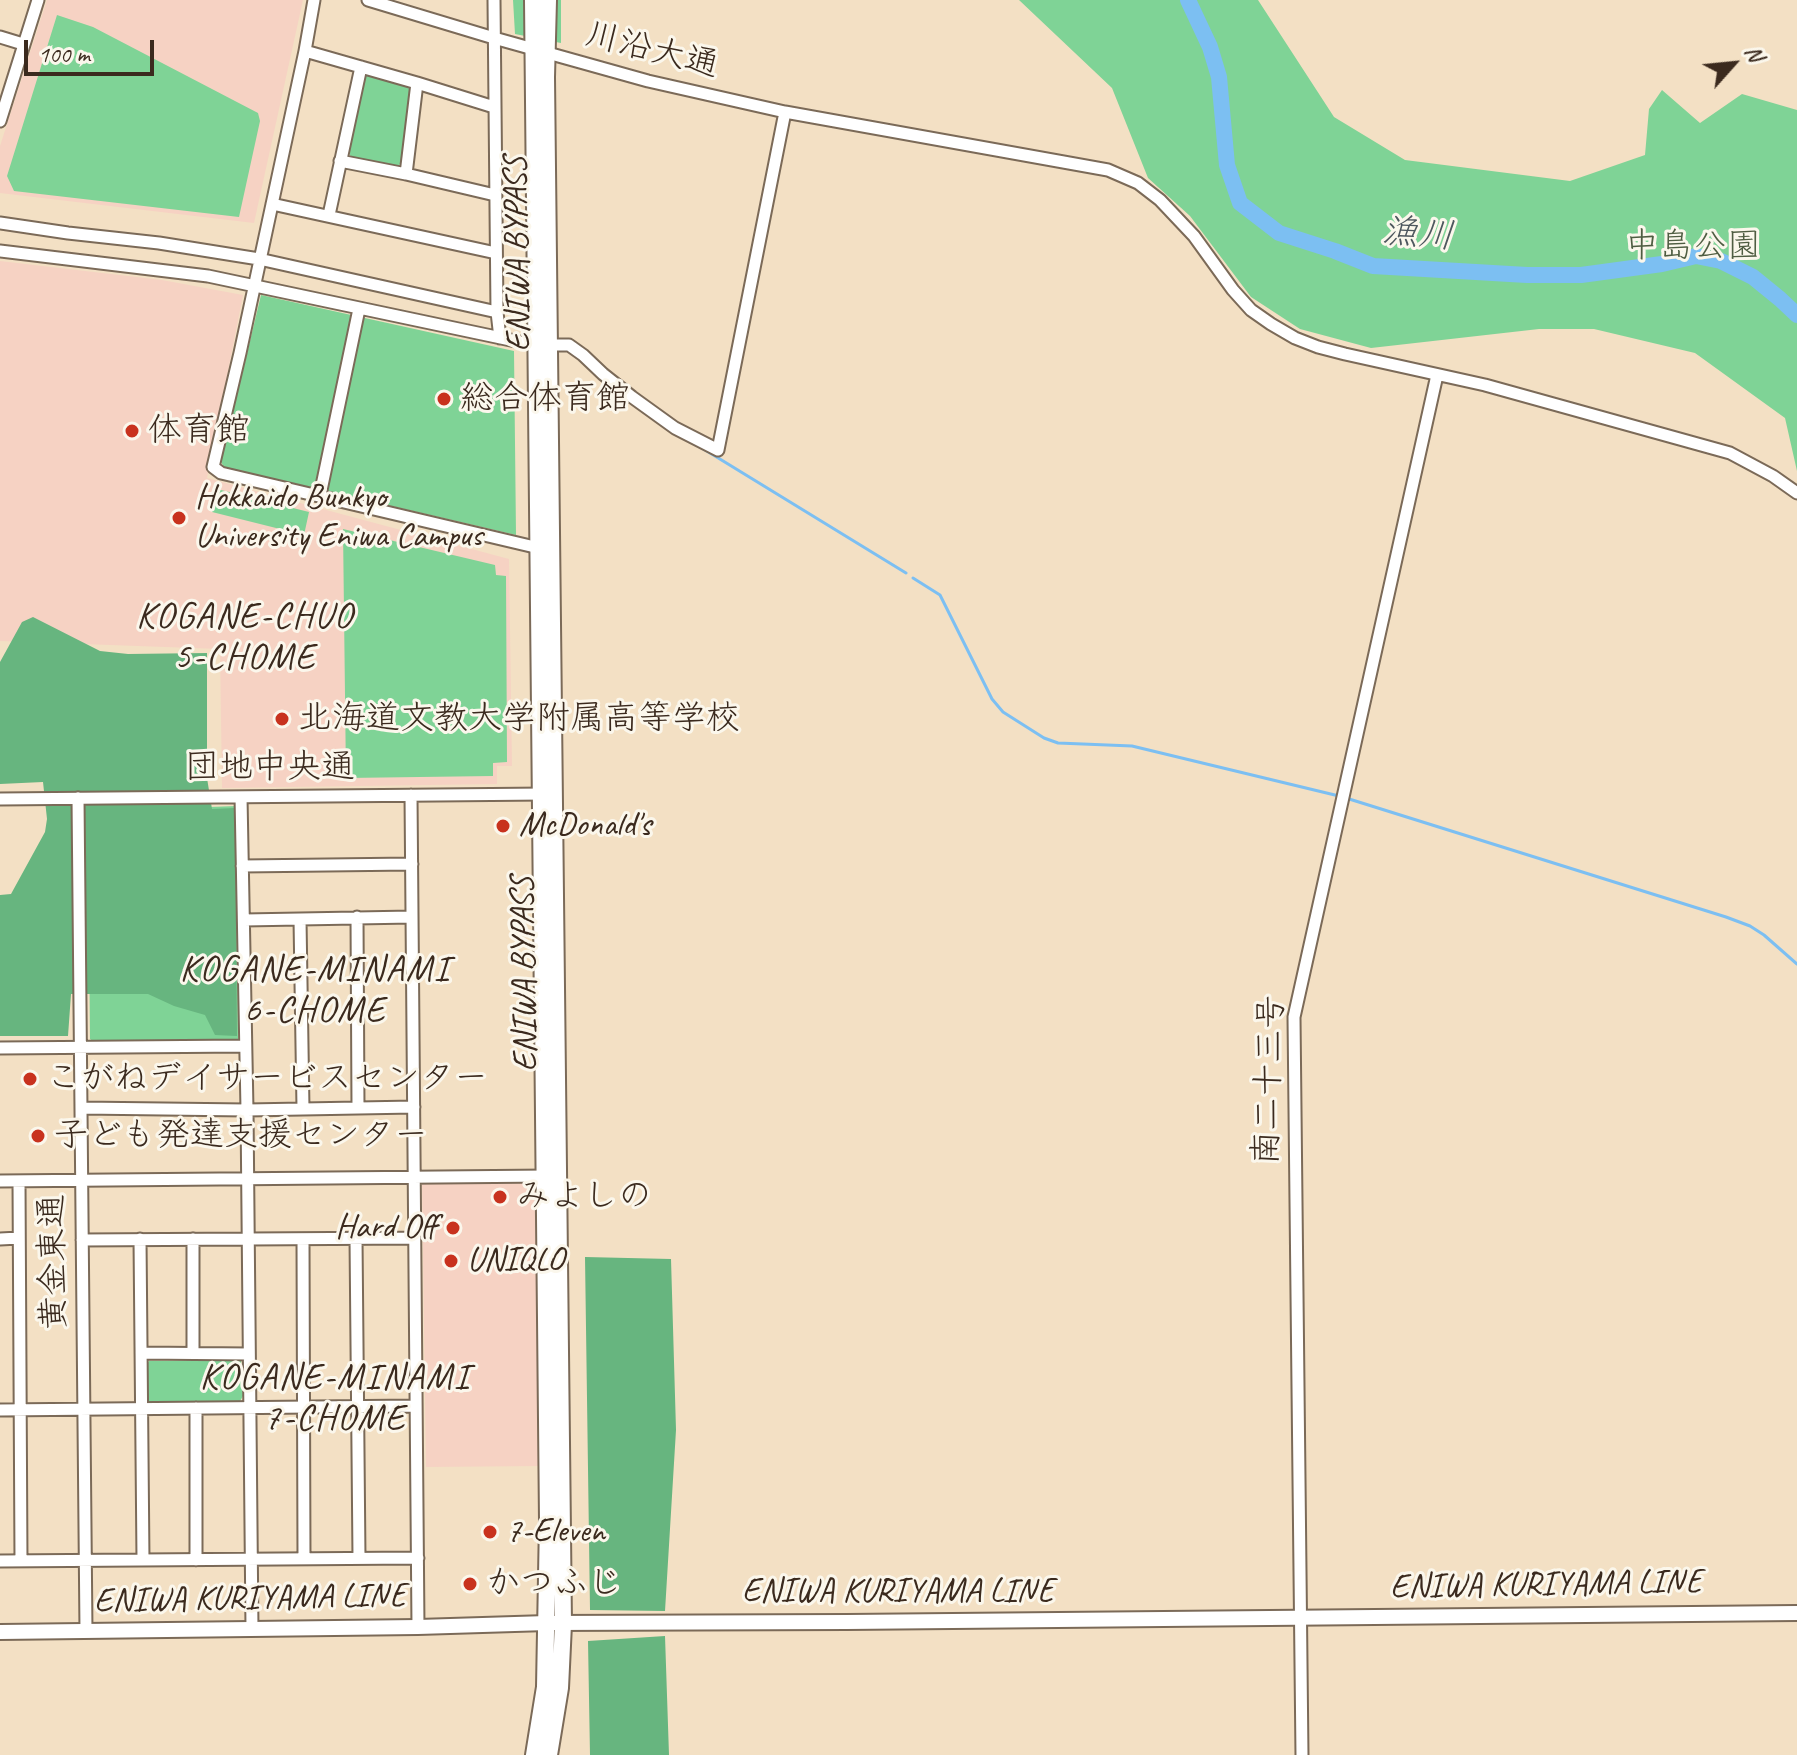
<!DOCTYPE html>
<html>
<head>
<meta charset="utf-8">
<style>
	body { margin:0 }
	#map { position:relative; width:1797px; height:1755px; overflow:hidden; background:#f3e0c4; font-family:Caveat,sans-serif }
	canvas { display:block }
	.north { position:absolute; left:1693px; top:24px; width:80px; height:80px; -webkit-text-stroke:6px #fbf7ec; paint-order:stroke; rotate:63deg; font-size:22px; font-weight:700; line-height:32px; text-align:center; color:#3b2a1e }
	.north::after { content:''; display:block; margin:auto; width:28px; height:36px; background:#3b2a1e; clip-path:polygon(50% 0,100% 100%,50% 72%,0 100%) }
	.scale { position:absolute; left:24px; top:40px; width:130px; height:36px; box-sizing:border-box; border:4px solid #3b2a1e; border-top:0; padding-left:10px; font-size:24px; line-height:28px; white-space:nowrap; color:#3b2a1e; -webkit-text-stroke:6px #fbf7ec; paint-order:stroke }
</style>
</head>
<body>
<div id="map">
<canvas width="1797" height="1755"></canvas>
<div class="north">N</div>
<div class="scale">100 m</div>
</div>
<script>
const ctx = document.querySelector('canvas').getContext('2d');
ctx.lineJoin = 'round';
function fill(path, color) {
  ctx.fillStyle = color;
  ctx.fill(path, 'evenodd');
}
function poly(rows) {
  const path = new Path2D();
  for (const r of rows) {
    path.moveTo(r[0], r[1]);
    for (let i = 2; i < r.length; i += 2) path.lineTo(r[i], r[i + 1]);
  }
  return path;
}
function strokePath(path, color, width, dash) {
  ctx.strokeStyle = color;
  ctx.lineWidth = width;
  ctx.lineCap = dash ? 'butt' : 'round';
  ctx.setLineDash(dash || []);
  ctx.stroke(path);
}
function label(font, color, halo, rows, align = 'center') {
  ctx.font = font + ' Caveat,"Klee One",sans-serif';
  ctx.lineWidth = 6;
  ctx.setLineDash([]);
  ctx.textBaseline = 'middle';
  ctx.strokeStyle = halo;
  ctx.fillStyle = color;
  for (const [text, x, y, turn = 0] of rows) {
    ctx.save();
    ctx.translate(x, y);
    ctx.rotate((+turn || 0) * Math.PI / 180);
    ctx.textAlign = isNaN(turn) ? turn : align;
    if (halo) ctx.strokeText(text, 0, 0);
    ctx.fillText(text, 0, 0);
    ctx.restore();
  }
}
fill(poly([
	[47,0,303,0,254,223,0,193,0,146],
	[0,261,162,280,243,295,207,478,509,559,512,766,497,766,497,784,222,788,220,649,0,641],
	[537,1183,541,1466,426,1467,422,1184]
]), '#f6d2c3');
fill(poly([
	[513,0,561,0,561,43,515,34],
	[1019,0,1258,0,1334,117,1405,160,1570,181,1645,155,1649,109,1662,90,1700,123,1742,94,1797,110,1797,471,1785,418,1695,353,1594,329,1539,329,1371,348,1300,329,1251,297,1190,216,1148,178,1112,88],
	[57,15,93,27,258,113,260,121,239,217,14,191,7,176],
	[369,75,407,85,410,91,402,162,398,166,351,157,348,151,364,77],
	[261,295,514,351,516,535,224,467,221,462],
	[217,489,309,512,304,535,212,512],
	[343,529,495,565,496,575,506,576,507,762,493,763,493,776,346,778],
	[237,806,238,1042,94,1043,90,1039,88,820,95,811],
	[241,1360,243,1396,239,1403,149,1404,146,1401,146,1366,149,1361]
]), '#7fd396');
fill(poly([
	[33,617,100,651,128,654,207,653,207,778,212,809,235,808,237,1036,215,1035,205,1015,174,1006,148,994,71,994,68,1036,0,1036,0,895,11,894,45,832,47,819,43,782,0,784,0,662,22,622],
	[585,1257,671,1259,676,1430,665,1611,590,1610],
	[665,1636,669,1755,590,1755,588,1641]
]), '#67b57f');
strokePath(poly([
	[697,445,906,573],
	[913,578,940,595,992,699,1003,712,1044,738,1058,743,1132,746,1339,796],
	[1346,798,1726,917,1750,926,1764,935,1797,964]
]), '#7cbff2', 3);
strokePath(poly([
	[1188,0,1210,47,1219,77,1227,165,1240,203,1279,233,1335,251,1373,266,1527,275,1581,275,1662,264,1696,256,1721,261,1753,277,1780,299,1797,315]
]), '#7cbff2', 16);
const minor = poly([
	[314,0,305,51,240,353,213,467,221,473,539,548],
	[368,0,494,38,648,81,785,112,1108,170,1138,183,1160,200,1194,236,1233,290,1251,310,1271,324,1295,338,1318,347,1345,354,1485,385,1730,453,1773,476,1797,493],
	[494,0,497,312,500,338],
	[0,37,23,44],
	[305,51,417,83,494,107],
	[0,121,38,0],
	[340,161,406,174,495,195],
	[406,174,417,83],
	[272,204,496,253],
	[329,215,361,67],
	[0,223,68,233,159,243,259,259,497,312],
	[0,251,208,276,520,342,549,345,569,345,583,355,603,374,632,397,675,428,718,450,785,112],
	[320,495,359,309],
	[411,795,418,1627],
	[241,797,247,1110,252,1629],
	[78,798,86,1631],
	[0,799,546,794],
	[242,866,412,864],
	[357,917,358,1108],
	[300,919,303,1109],
	[244,920,412,917],
	[0,1048,245,1046],
	[81,1108,247,1110,414,1107],
	[0,1181,549,1176],
	[19,1181,21,1561],
	[356,1238,359,1558],
	[0,1239,19,1238],
	[140,1239,143,1560],
	[303,1239,304,1559],
	[82,1240,415,1238],
	[141,1353,249,1354],
	[193,1353,193,1239],
	[196,1408,196,1560],
	[0,1410,416,1406],
	[0,1561,418,1558],
	[1302,1755,1294,1017,1437,375]
]);
const major = poly([
	[0,1632,418,1627,547,1623,847,1622,1797,1613]
]);
const highway = poly([
	[533,0,548,1521,545,1687,534,1755],
	[548,0,546,77,563,1624,560,1688,549,1755]
]);
strokePath(minor, '#7b6a58', 15);
strokePath(major, '#7b6a58', 18);
strokePath(highway, '#7b6a58', 20);
strokePath(minor, '#fff', 11);
strokePath(major, '#fff', 14);
strokePath(highway, '#fff', 16);
for (const [x, y, r, color] of [
	[444,399,8,"#c8321e"],
	[132,431,8,"#c8321e"],
	[179,518,8,"#c8321e"],
	[282,719,8,"#c8321e"],
	[503,826,8,"#c8321e"],
	[30,1079,8,"#c8321e"],
	[38,1136,8,"#c8321e"],
	[500,1197,8,"#c8321e"],
	[453,1228,8,"#c8321e"],
	[451,1261,8,"#c8321e"],
	[490,1532,8,"#c8321e"],
	[470,1584,8,"#c8321e"]
]) {
  const dot = new Path2D();
  dot.arc(x, y, r, 0, 2 * Math.PI);
  ctx.fillStyle = color;
  ctx.fill(dot);
  strokePath(dot, '#fbf7ec', 3);
}
label('34px', '#3b2a1e', '#fbf7ec', [
	["川沿大通",652,51,14],
	["ENIWA BYPASS",518,254,-91],
	["団地中央通",270,768],
	["ENIWA BYPASS",525,974,-91],
	["南二十三号",1270,1080,-88],
	["黄金東通",54,1262,-91],
	["ENIWA KURIYAMA LINE",1546,1585,-1],
	["ENIWA KURIYAMA LINE",898,1592],
	["ENIWA KURIYAMA LINE",250,1599,-1]
]);
label('34px', '#4f5d42', '#fbf7ec', [
	["中島公園",1693,247]
]);
label('34px', '#3b2a1e', '#fbf7ec', [
	["総合体育館",460,399],
	["体育館",148,431],
	["Hokkaido Bunkyo",195,498],
	["University Eniwa Campus",195,537],
	["北海道文教大学附属高等学校",298,719],
	["McDonald's",519,826],
	["こがねデイサービスセンター",46,1079],
	["子ども発達支援センター",54,1136],
	["みよしの",516,1197],
	["Hard Off",437,1228,"right"],
	["UNIQLO",467,1261],
	["7-Eleven",506,1532],
	["かつふじ",486,1584]
], 'left');
label('italic 36px', '#4e575e', '#fbf7ec', [
	["漁川",1418,235,5]
]);
ctx.letterSpacing = '2px';
label('36px', '#3b2a1e', '#fbf7ec', [
	["KOGANE-CHUO",245,618],
	["5-CHOME",245,659],
	["KOGANE-MINAMI",315,971],
	["6-CHOME",315,1012],
	["KOGANE-MINAMI",335,1379],
	["7-CHOME",335,1420]
]);
ctx.letterSpacing = '0px';
</script>
</body>
</html>
